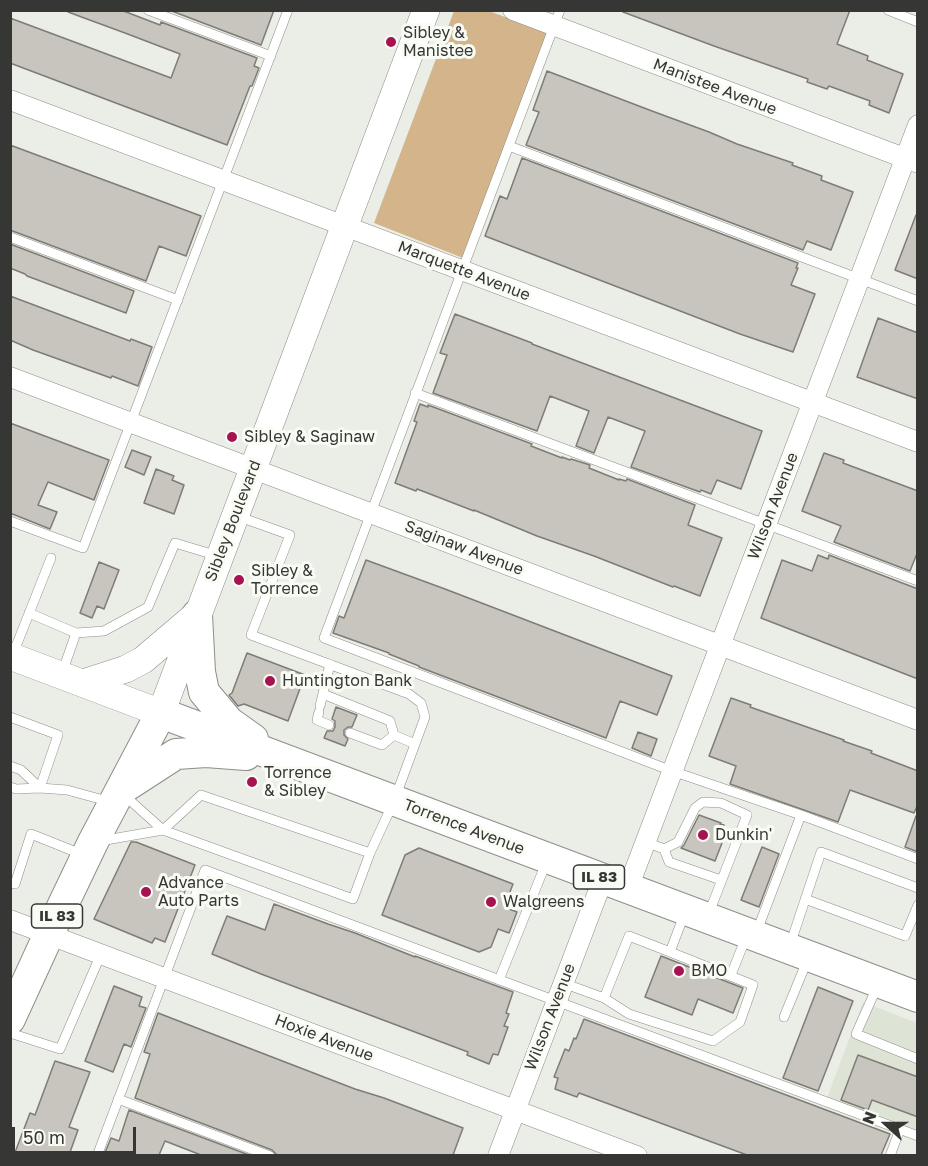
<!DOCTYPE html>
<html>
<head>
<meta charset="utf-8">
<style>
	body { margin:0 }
	#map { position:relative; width:928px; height:1166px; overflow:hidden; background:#ebeee7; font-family:"Golos Text",sans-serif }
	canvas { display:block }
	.frame { position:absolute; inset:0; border:12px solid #363734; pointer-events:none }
	.north { position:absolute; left:856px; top:1094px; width:60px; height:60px; -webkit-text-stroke:4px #f9fcf4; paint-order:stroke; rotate:291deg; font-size:16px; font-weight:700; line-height:24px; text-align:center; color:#363734 }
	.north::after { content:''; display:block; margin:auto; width:21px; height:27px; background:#363734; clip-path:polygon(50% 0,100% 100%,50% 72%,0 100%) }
	.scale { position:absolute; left:12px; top:1127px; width:124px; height:27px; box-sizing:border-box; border:3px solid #363734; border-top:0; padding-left:8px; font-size:18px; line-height:21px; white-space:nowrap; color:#363734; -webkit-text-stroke:4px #f9fcf4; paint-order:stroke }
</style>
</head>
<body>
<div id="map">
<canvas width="928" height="1166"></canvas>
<div class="frame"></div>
<div class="north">N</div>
<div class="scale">50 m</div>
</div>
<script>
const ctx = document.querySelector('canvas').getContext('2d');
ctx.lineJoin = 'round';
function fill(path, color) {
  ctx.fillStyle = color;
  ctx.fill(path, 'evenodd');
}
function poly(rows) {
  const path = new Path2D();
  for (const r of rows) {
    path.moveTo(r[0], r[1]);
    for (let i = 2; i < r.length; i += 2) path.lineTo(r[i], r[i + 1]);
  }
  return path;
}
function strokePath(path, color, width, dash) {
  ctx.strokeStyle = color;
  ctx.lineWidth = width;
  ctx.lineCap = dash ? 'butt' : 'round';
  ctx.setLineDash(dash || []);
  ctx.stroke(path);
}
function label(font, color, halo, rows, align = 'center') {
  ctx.font = font + ' "Golos Text",sans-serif';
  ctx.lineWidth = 6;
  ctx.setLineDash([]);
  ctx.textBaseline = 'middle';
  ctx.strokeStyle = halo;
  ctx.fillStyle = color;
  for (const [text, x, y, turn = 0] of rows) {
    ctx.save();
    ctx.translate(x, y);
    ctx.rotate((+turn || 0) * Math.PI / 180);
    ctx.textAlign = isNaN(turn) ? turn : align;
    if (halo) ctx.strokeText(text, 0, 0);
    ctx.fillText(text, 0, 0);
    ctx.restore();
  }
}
fill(poly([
	[863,1002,917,1023,917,1131,827,1098]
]), '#dee4d5');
fill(poly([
	[454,11,489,11,548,33,463,258,374,223]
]), '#d4b58b');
const building = poly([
	[69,10,121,10,160,25,161,22,257,58,254,66,259,68,252,86,250,86,227,145,10,63,10,18,171,78,180,54,125,33,68,12,69,10],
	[169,10,274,10,261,45,169,10],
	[623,10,850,10,837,44,868,56,867,60,903,74,889,113,869,105,870,101,829,86,827,89,807,82,808,79,714,46,623,12,623,10],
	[547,71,652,111,709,132,737,144,793,163,792,165,822,176,821,180,853,192,831,250,807,241,803,250,526,145,539,112,533,110,547,71],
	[10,145,201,216,186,256,159,246,146,281,10,230,10,145],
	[522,158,798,263,796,268,798,268,791,285,815,294,793,352,740,334,485,236,500,196,507,199,522,158],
	[916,215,918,215,918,279,895,270,916,215],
	[10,244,134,291,126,313,27,276,25,274,10,268,10,244],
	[10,296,130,341,131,339,152,347,138,386,112,376,111,378,33,350,10,340,10,296],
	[455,314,532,343,532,344,762,431,741,489,717,480,711,494,701,490,700,492,631,467,645,431,608,417,594,453,576,446,589,411,550,396,537,431,433,393,447,355,440,353,455,314],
	[878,318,918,333,918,399,857,377,878,318],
	[420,404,428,407,428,405,532,444,531,446,562,458,562,457,570,460,571,459,590,465,589,468,619,480,619,479,626,481,627,479,695,505,688,525,722,538,700,596,674,586,673,587,594,556,537,536,474,510,474,511,417,489,416,491,395,483,417,422,414,421,420,404],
	[10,423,109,460,94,500,48,482,38,505,57,512,50,529,10,513,10,423],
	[132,450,151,457,144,475,125,467,132,450],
	[824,453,844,460,843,463,918,491,918,551,910,571,834,542,841,526,802,511,824,453],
	[156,469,174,476,172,480,184,485,174,514,144,503,156,469],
	[818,555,828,559,829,555,918,589,918,679,761,618,782,560,812,571,818,555],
	[366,560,445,589,672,676,657,715,620,701,606,738,419,667,419,666,389,654,389,653,333,633,339,616,344,618,366,560],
	[99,562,119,570,104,609,97,606,92,618,80,613,99,562],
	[247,653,305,675,288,721,244,704,238,706,229,695,232,693,247,653],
	[731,698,751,705,750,707,844,740,843,741,872,751,871,753,918,771,918,804,914,813,850,790,838,822,730,784,736,766,709,756,731,698],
	[336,707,357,715,352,727,348,727,344,730,344,735,348,739,345,746,324,738,327,731,333,731,335,727,335,721,332,719,336,707],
	[638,732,657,739,651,756,632,748,638,732],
	[699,815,721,823,720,824,724,825,718,841,722,843,715,861,681,848,684,845,699,815],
	[916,816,918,816,918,852,905,847,916,816],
	[131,842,136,842,195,865,165,942,155,938,152,943,94,919,131,842],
	[762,847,779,854,759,907,741,900,762,847],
	[419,848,513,884,504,907,517,912,509,933,498,929,491,947,479,952,382,915,405,855,419,848],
	[274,904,328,924,355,933,415,957,415,956,513,992,506,1013,509,1014,504,1026,508,1027,498,1055,493,1054,489,1064,467,1055,468,1052,261,974,212,954,227,916,265,930,274,904],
	[661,956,743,988,733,1013,698,999,692,1015,645,997,661,956],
	[114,986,142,997,139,1006,146,1008,131,1047,124,1044,113,1072,85,1061,114,986],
	[818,987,853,1001,818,1091,783,1078,818,987],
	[158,1013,355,1089,384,1098,463,1128,453,1155,277,1155,272,1150,135,1098,150,1054,144,1052,158,1013],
	[584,1019,890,1134,881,1155,747,1155,579,1093,577,1097,555,1089,558,1078,554,1077,565,1049,569,1051,574,1038,576,1039,584,1019],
	[858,1055,918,1077,918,1117,872,1100,868,1110,841,1100,858,1055],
	[55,1061,90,1072,69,1127,78,1130,69,1155,14,1155,30,1113,35,1115,55,1061],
	[129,1110,249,1155,201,1155,165,1141,159,1155,104,1155,111,1138,119,1141,129,1110]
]);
fill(building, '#c7c5be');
strokePath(building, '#7e7c75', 1.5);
const service = poly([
	[148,10,271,56],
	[560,10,324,638,672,771,801,815,918,859],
	[888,10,918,22],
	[509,146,918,301],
	[10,237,178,300],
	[415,393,918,581],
	[10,521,83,548,288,10],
	[29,613,76,633],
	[13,654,51,558],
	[62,673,76,633,104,631,148,607,175,543,218,556],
	[323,694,390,721,394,735],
	[320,706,330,664],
	[319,712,317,720,329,725],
	[10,717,58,735,40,788],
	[350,733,382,745,394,735],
	[394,735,415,744],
	[10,766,21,770,40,788],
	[10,787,16,789,40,788,67,790,111,802],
	[124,795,163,830,353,899,370,853,394,801,425,717,421,703,409,694,251,635,290,535,237,516],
	[100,841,163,830,201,795,370,853],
	[646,842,664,849,669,862,721,880],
	[664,849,678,842,695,808,703,802,721,803,747,815,709,913],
	[10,882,15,884,31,834,81,854],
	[805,899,905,936,918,905],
	[757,931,801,815],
	[790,945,821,852,918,888],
	[731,975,747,935],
	[499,980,546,863],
	[563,983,604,998,629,936,670,952,684,915],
	[877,987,856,1034,918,1059],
	[604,998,629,1014,713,1041,740,1022,753,985,670,952],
	[784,1017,807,961],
	[10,1033,60,1049,101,954],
	[118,1099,270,1156],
	[97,1156,205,870,918,1136],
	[890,1156,900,1129]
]);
const minor = poly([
	[513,10,915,162],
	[10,100,918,442],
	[10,377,918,720],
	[628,888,918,125],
	[10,920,637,1156],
	[498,1156,603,879]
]);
const secondary = poly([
	[10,656,161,713,426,10],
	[83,683,126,669,143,660,196,615]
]);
const primary = poly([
	[197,615,200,672,204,692,229,722,253,739],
	[122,789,176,754,206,752,246,755],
	[10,1019,49,934,93,842,161,713,918,997]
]);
strokePath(service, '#8d8f88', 10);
strokePath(minor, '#8d8f88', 21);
strokePath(secondary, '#8d8f88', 28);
strokePath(primary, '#8d8f88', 32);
strokePath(service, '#fff', 9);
strokePath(minor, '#fff', 20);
strokePath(secondary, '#fff', 27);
strokePath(primary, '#fff', 30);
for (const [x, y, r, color] of [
	[391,42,6,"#a61350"],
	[232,437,6,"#a61350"],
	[239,580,6,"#a61350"],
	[270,681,6,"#a61350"],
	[252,782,6,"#a61350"],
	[703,835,6,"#a61350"],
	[146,892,6,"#a61350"],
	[491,902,6,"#a61350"],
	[679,971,6,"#a61350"]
]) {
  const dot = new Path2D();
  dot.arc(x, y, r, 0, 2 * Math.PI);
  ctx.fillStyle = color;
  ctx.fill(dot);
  strokePath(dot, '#f9fcf4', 2);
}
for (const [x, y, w] of [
	[599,877,51],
	[57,916,51]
]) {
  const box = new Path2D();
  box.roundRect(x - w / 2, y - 12, w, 24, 4.5);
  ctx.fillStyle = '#f9fcf4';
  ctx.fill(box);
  strokePath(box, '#363734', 1.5);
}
label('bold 15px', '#363734', null, [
	["IL 83",599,877],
	["IL 83",57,916]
]);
label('16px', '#363734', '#f9fcf4', [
	["Sibley &",403,33],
	["Manistee",403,51],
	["Sibley & Saginaw",244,437],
	["Sibley &",251,571],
	["Torrence",251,589],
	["Huntington Bank",282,681],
	["Torrence",264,773],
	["& Sibley",264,791],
	["Dunkin'",715,835],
	["Advance",158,883],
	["Auto Parts",158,901],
	["Walgreens",503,902],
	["BMO",691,971]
], 'left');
label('16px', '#363734', '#f9fcf4', [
	["Manistee Avenue",715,87,21],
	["Marquette Avenue",464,271,21],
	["Wilson Avenue",773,506,-69],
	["Sibley Boulevard",233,521,-69],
	["Saginaw Avenue",464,548,21],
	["Torrence Avenue",464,827,21],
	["Wilson Avenue",550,1017,-69],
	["Hoxie Avenue",324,1038,21]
]);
</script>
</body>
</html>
